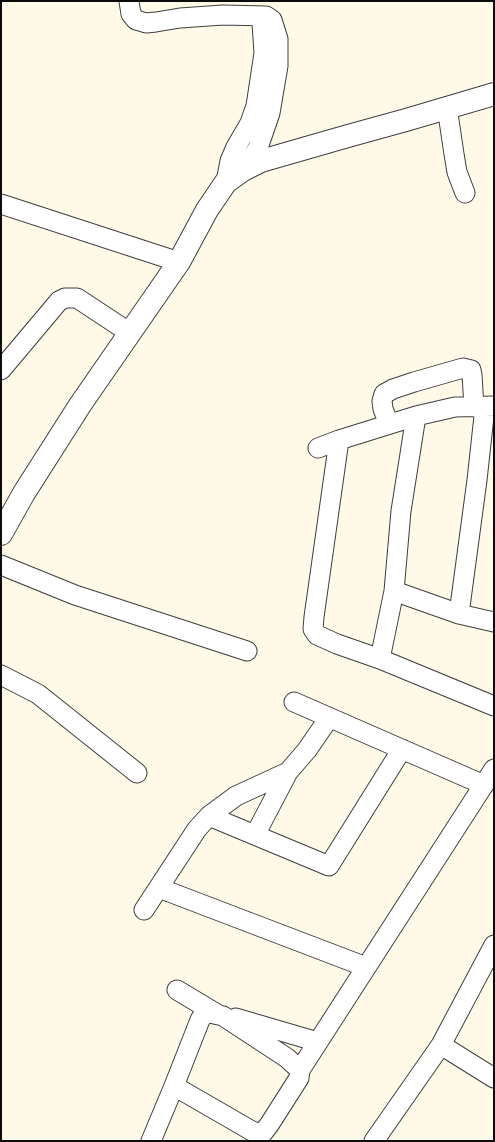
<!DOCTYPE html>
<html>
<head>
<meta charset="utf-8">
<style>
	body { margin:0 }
	#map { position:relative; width:495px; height:1142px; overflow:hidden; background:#fffae8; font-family:"Source Serif 4",serif }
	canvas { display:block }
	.frame { position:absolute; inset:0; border:2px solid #0b0b0b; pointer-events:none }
</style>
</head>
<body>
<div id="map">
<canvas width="495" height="1142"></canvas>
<div class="frame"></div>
</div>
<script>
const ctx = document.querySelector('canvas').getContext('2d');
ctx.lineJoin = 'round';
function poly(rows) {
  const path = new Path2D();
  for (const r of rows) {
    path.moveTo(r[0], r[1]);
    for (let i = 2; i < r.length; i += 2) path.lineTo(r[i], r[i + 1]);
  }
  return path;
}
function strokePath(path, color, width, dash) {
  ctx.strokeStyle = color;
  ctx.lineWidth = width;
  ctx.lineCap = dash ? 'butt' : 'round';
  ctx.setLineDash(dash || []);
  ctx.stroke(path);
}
const minor = poly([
	[129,1,131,14,136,20,146,23,156,22,180,18,223,15,266,16],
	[447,107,454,154,457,172,465,193],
	[226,182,230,161,236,147,250,123,256,106,264,53,262,23,266,16,272,20,278,39,278,66,270,113,258,148,243,170],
	[1,204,179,262],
	[1,370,59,301,65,298,77,298,130,333],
	[389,424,383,409,382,401,384,394,393,389,414,382,463,368,471,370,472,375,474,407],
	[339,440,314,617,313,629,317,635,337,644,380,659,494,706],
	[318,448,339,440,416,416,455,407,494,406],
	[1,565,75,595,247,651],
	[394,591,459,614,494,622],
	[459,614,477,480,485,407],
	[380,659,394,591,401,511,416,416],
	[1,675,38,694,137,773],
	[294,702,484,785],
	[209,816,329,866,402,749],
	[255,835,288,772],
	[159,888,366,967],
	[144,910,197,829,209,816,236,796,288,772,307,750,329,718],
	[177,990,217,1014],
	[236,1018,318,1042],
	[441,1045,494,1078],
	[300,1070,494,769],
	[151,1141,174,1086,200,1020,203,1015,210,1013,223,1016,287,1058,300,1070,299,1078,269,1125,262,1134,252,1131,174,1086],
	[374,1141,441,1045,494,945]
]);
const tertiary = poly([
	[1,534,24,493,80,405,179,262,207,210,226,182,243,170,261,161,348,136,406,120,494,94]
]);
strokePath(minor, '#3e3e3e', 21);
strokePath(tertiary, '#3e3e3e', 24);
strokePath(minor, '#fff', 19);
strokePath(tertiary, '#fff', 22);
</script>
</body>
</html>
